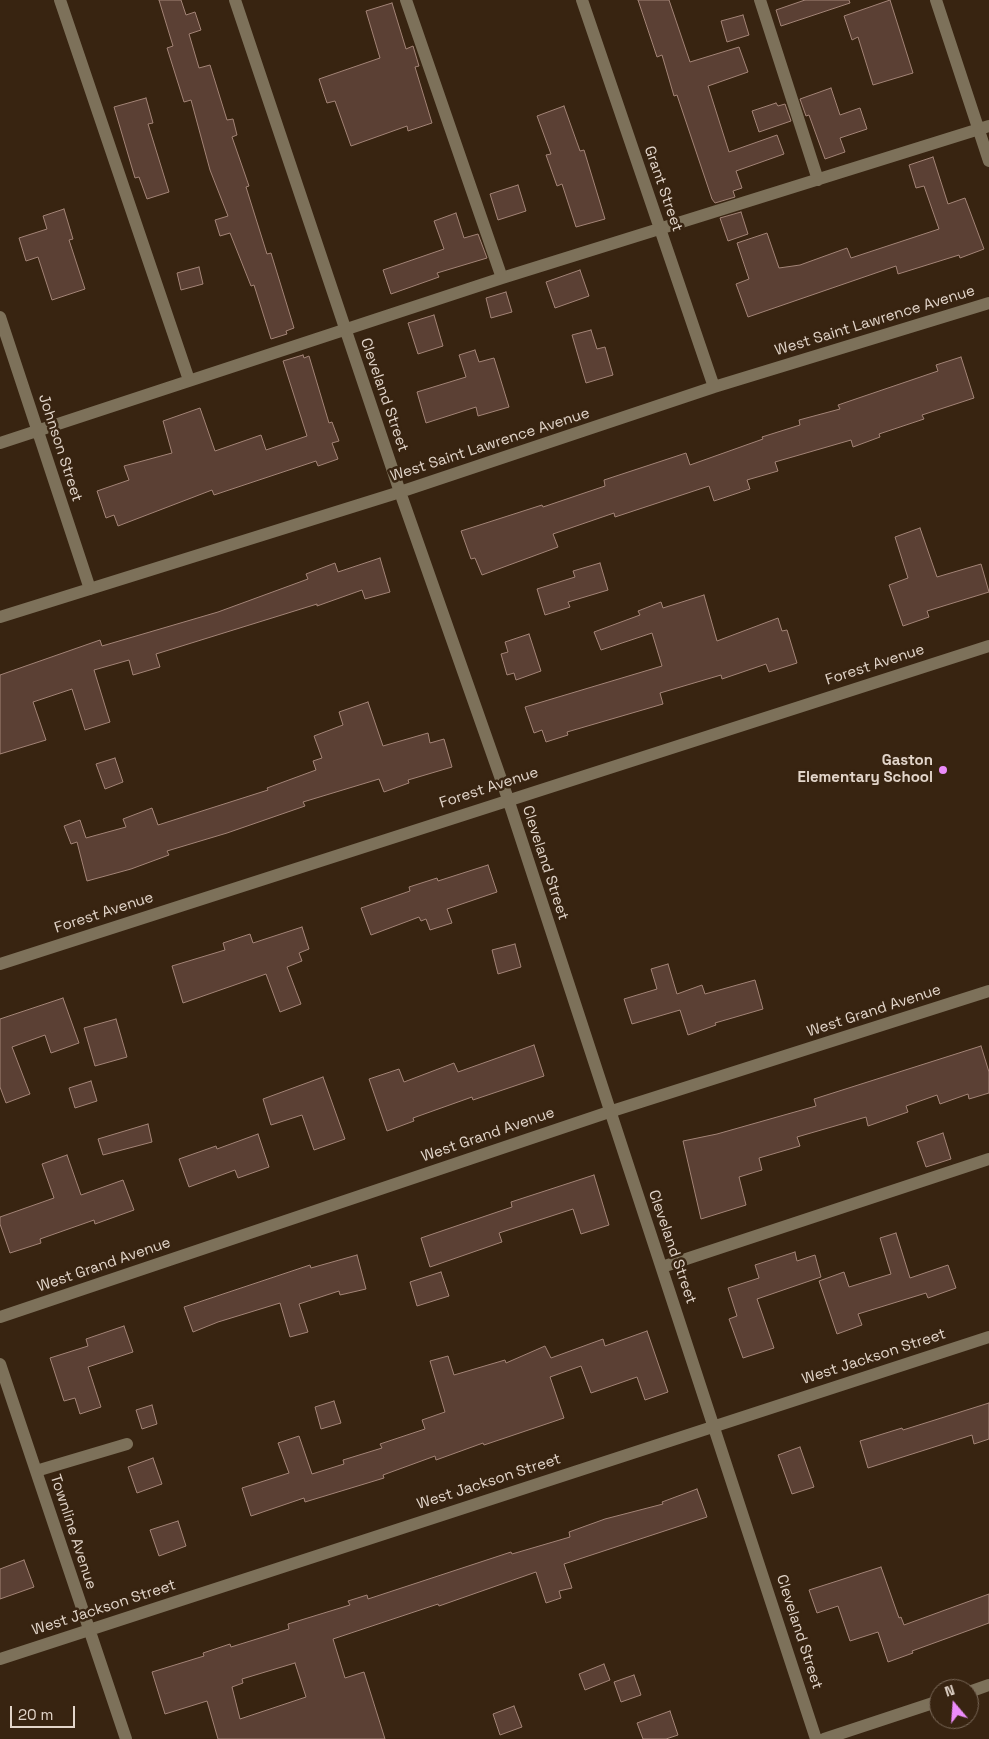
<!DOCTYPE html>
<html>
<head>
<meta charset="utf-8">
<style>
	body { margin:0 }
	#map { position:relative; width:989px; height:1739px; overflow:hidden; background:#382411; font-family:"Space Grotesk",sans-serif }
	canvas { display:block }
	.north { position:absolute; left:929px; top:1679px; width:50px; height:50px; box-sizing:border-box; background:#382411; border:1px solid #7c6b5b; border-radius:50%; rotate:342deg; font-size:14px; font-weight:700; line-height:20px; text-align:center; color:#e2d5ca }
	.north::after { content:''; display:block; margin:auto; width:18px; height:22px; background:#ec8cfa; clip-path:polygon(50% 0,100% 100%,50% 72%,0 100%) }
	.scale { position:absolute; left:10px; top:1706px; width:65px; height:22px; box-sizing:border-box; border:2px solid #e2d5ca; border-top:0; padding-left:6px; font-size:15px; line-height:18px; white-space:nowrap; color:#e2d5ca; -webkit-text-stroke:4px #382411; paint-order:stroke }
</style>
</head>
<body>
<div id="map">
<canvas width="989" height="1739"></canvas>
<div class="north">N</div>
<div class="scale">20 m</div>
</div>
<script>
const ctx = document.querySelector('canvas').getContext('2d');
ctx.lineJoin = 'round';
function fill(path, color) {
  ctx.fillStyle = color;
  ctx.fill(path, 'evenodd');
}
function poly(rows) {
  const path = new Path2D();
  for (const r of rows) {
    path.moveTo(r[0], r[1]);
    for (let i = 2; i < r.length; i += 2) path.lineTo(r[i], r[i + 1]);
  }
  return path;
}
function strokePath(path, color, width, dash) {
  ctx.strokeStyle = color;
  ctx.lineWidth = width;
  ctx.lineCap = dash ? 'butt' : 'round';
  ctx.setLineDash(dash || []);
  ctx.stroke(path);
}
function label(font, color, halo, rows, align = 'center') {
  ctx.font = font + ' "Space Grotesk",sans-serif';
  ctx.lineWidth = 5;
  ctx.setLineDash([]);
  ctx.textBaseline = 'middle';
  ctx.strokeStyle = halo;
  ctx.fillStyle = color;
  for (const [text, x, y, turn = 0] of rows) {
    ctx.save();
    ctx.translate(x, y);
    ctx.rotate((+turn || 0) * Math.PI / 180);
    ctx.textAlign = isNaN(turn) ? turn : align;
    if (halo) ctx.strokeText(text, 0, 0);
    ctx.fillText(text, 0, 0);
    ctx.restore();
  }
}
const building = poly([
	[159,0,181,0,186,15,195,12,201,30,189,34,199,68,210,65,227,120,233,119,237,135,232,137,249,186,246,187,267,254,271,253,294,328,286,331,287,334,271,339,254,285,251,286,230,233,220,236,215,220,228,216,210,170,191,100,184,102,167,48,173,46,159,0],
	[638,0,669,0,690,62,739,47,748,72,708,86,729,152,777,135,784,154,736,171,742,188,733,191,735,197,715,203,712,199,677,95,674,96,662,55,657,57,638,0],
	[805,0,849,0,850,3,781,26,776,10,805,0],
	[890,0,913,73,873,85,858,37,852,40,844,16,890,0],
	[392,3,406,49,413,46,419,66,415,67,432,123,408,131,407,126,351,146,335,101,327,103,319,79,380,58,366,11,392,3],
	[743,15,749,35,727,42,721,21,743,15],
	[831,88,840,115,860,108,867,129,840,138,845,152,825,159,809,115,806,116,800,99,831,88],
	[146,98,153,123,148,124,169,192,147,199,139,177,135,178,114,107,146,98],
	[776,103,778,106,785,104,791,121,759,132,752,111,776,103],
	[564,106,580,151,584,150,605,219,576,227,562,184,557,186,546,155,551,154,537,116,564,106],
	[933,157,948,204,965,198,984,249,960,258,959,255,898,274,896,266,748,317,736,284,749,279,737,243,767,233,779,268,800,265,847,248,851,258,939,229,924,186,916,188,909,165,933,157],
	[518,185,526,211,498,220,490,194,518,185],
	[64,209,73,239,69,240,85,289,52,300,38,257,26,261,19,238,47,229,43,216,64,209],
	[741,212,748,234,728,241,720,218,741,212],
	[456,213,464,238,478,234,487,258,437,273,439,277,391,294,383,270,444,249,434,221,456,213],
	[199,267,203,284,181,290,177,273,199,267],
	[580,270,589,296,555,308,546,282,580,270],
	[506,292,512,312,491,318,486,298,506,292],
	[434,315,443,346,418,354,408,323,434,315],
	[591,330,597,349,605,347,613,375,586,383,572,335,591,330],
	[475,350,479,362,494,358,509,407,478,416,476,407,426,423,417,392,466,377,459,355,475,350],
	[303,355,304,358,309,356,329,423,332,422,339,441,332,443,338,459,318,466,316,461,214,495,212,490,118,526,114,515,106,518,97,491,129,480,124,466,172,453,163,421,200,408,215,451,261,435,266,450,307,436,283,361,303,355],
	[961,357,974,398,922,415,924,419,879,434,880,437,853,447,851,440,775,462,778,471,747,480,750,489,714,501,709,486,615,517,614,513,553,534,558,547,482,575,475,558,471,559,461,531,542,505,543,507,605,486,604,480,686,453,690,465,763,439,762,437,800,425,799,420,840,409,838,405,938,371,936,365,961,357],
	[920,528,937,577,981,564,989,592,927,611,929,617,903,626,889,585,908,578,895,537,920,528],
	[380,558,390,592,365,599,362,590,317,606,317,604,156,654,160,667,133,675,129,660,94,670,110,722,85,730,72,689,33,702,46,740,0,754,0,675,100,640,102,646,218,612,308,579,306,574,335,563,338,572,380,558],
	[600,563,608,590,568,602,570,607,545,615,537,589,575,577,573,571,600,563],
	[704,595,717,641,778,618,782,631,787,630,797,663,769,672,766,664,722,679,721,675,660,693,663,704,567,732,568,735,546,742,542,730,534,733,525,707,662,666,652,633,601,650,594,632,640,615,638,611,661,602,663,608,704,595],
	[529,634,541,671,516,680,514,673,507,675,501,654,508,652,505,642,529,634],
	[368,702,383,746,428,733,430,743,444,739,452,767,408,780,409,783,384,792,379,779,303,802,305,806,227,833,167,851,169,855,131,869,87,881,77,842,71,844,64,826,80,820,86,838,126,827,123,819,152,808,158,825,268,790,267,788,316,770,313,761,322,758,314,736,343,725,339,712,368,702],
	[115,758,123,782,105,789,96,764,115,758],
	[488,865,497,892,447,909,452,923,430,930,426,919,421,921,419,917,371,935,361,908,410,891,409,887,437,878,438,881,488,865],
	[302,927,309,949,299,953,302,961,287,967,301,1004,280,1012,266,974,183,1003,172,966,225,950,223,943,250,934,253,943,302,927],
	[515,944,521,967,498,974,492,950,515,944],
	[668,964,677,994,702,985,705,994,755,980,763,1009,715,1023,716,1025,688,1035,680,1010,632,1024,624,999,657,989,651,969,668,964],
	[63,998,79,1043,51,1053,45,1035,12,1047,30,1094,6,1103,0,1087,0,1019,63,998],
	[116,1019,127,1057,95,1066,84,1028,116,1019],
	[534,1045,544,1076,473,1100,472,1097,413,1118,414,1121,387,1131,369,1079,399,1069,404,1082,454,1063,458,1072,534,1045],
	[981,1046,989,1072,989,1093,969,1099,968,1094,940,1104,937,1095,906,1106,908,1112,868,1126,866,1117,797,1137,800,1146,759,1158,762,1170,739,1177,746,1205,701,1219,683,1141,717,1134,816,1106,814,1099,981,1046],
	[323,1077,345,1139,314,1150,302,1115,271,1125,263,1099,323,1077],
	[91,1081,97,1101,75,1108,69,1088,91,1081],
	[148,1124,152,1142,103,1155,98,1139,148,1124],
	[943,1133,951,1159,926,1167,917,1142,943,1133],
	[258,1134,269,1167,238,1178,235,1170,189,1187,179,1159,216,1146,217,1149,258,1134],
	[67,1155,81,1195,123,1180,134,1210,95,1224,94,1220,40,1239,41,1243,10,1253,0,1224,0,1217,54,1198,42,1164,67,1155],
	[594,1175,609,1225,581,1234,573,1209,499,1233,502,1242,430,1267,421,1238,512,1207,511,1202,594,1175],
	[896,1233,910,1278,948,1265,956,1288,928,1298,926,1293,858,1314,862,1325,837,1334,819,1281,844,1272,849,1287,891,1274,880,1238,896,1233],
	[795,1252,797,1261,815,1255,821,1277,757,1299,774,1348,743,1358,729,1319,737,1316,728,1288,759,1278,755,1265,795,1252],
	[357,1255,366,1289,340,1295,339,1291,299,1304,308,1332,290,1337,280,1303,218,1322,193,1332,184,1307,310,1265,311,1268,357,1255],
	[441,1272,449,1296,417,1306,410,1282,441,1272],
	[124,1326,133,1352,88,1367,101,1407,80,1414,75,1398,64,1401,50,1358,88,1346,86,1339,124,1326],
	[647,1331,668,1392,645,1400,637,1377,591,1393,581,1366,550,1377,564,1418,484,1445,483,1443,436,1460,435,1456,383,1475,384,1478,305,1502,304,1498,251,1516,242,1488,289,1473,278,1443,299,1436,312,1474,344,1464,343,1460,382,1448,380,1444,425,1429,422,1420,445,1412,430,1361,448,1356,454,1375,505,1360,506,1363,545,1346,551,1358,603,1339,605,1346,647,1331],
	[334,1401,341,1423,321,1429,315,1407,334,1401],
	[989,1403,989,1439,974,1444,972,1435,868,1468,860,1441,902,1428,903,1430,989,1403],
	[152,1405,157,1424,142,1429,136,1410,152,1405],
	[800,1447,814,1487,792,1494,778,1455,800,1447],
	[153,1458,162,1484,137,1493,128,1467,153,1458],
	[697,1489,707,1517,564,1564,572,1588,559,1591,561,1598,546,1603,536,1572,439,1606,438,1604,333,1639,345,1678,364,1672,385,1739,218,1739,207,1701,165,1714,152,1672,204,1656,203,1653,230,1644,231,1647,289,1629,288,1624,350,1605,348,1601,367,1595,368,1599,511,1552,512,1554,570,1537,569,1532,605,1519,663,1504,662,1502,697,1489],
	[295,1663,306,1697,240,1719,232,1687,243,1683,242,1679,295,1663],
	[178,1521,186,1546,159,1556,150,1530,178,1521],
	[24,1560,34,1587,0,1599,0,1569,24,1560],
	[881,1567,899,1618,901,1617,904,1625,989,1594,989,1623,912,1651,913,1653,888,1662,878,1632,850,1641,838,1606,817,1613,809,1590,881,1567],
	[604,1664,610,1680,585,1690,579,1674,604,1664],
	[634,1675,641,1695,621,1702,614,1682,634,1675],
	[514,1706,522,1727,500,1735,493,1714,514,1706],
	[670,1711,678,1735,666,1739,643,1739,637,1723,670,1711]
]);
fill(building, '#5b4034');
strokePath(building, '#a38477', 1);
strokePath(poly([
	[60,0,189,380],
	[235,0,400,492,508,799,816,1739],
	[406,0,502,278],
	[582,0,714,387],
	[760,0,818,180],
	[936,0,989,161],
	[0,317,90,589],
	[0,443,502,278,989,126],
	[0,617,400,492,714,387,989,303],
	[0,964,989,646],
	[662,1267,989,1159],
	[0,1317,609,1112,989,991],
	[0,1364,126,1739],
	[36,1471,127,1444],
	[0,1659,989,1337],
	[969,1692,989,1685],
	[824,1739,939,1701]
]), '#7d715a', 12);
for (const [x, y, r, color] of [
	[943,770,5,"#ec8cfa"]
]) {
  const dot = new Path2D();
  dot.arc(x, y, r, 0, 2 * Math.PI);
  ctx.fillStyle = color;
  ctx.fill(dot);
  strokePath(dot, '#382411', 2);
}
label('15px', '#e2d5ca', '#382411', [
	["Grant Street",663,189,71],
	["West Saint Lawrence Avenue",875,321,-17],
	["Cleveland Street",384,395,71],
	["West Saint Lawrence Avenue",490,445,-18],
	["Johnson Street",60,448,72],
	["Forest Avenue",875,665,-18],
	["Forest Avenue",489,788,-18],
	["Cleveland Street",545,863,72],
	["Forest Avenue",104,913,-18],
	["West Grand Avenue",874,1011,-18],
	["West Grand Avenue",488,1135,-19],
	["Cleveland Street",672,1247,71],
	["West Grand Avenue",104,1265,-19],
	["West Jackson Street",874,1357,-18],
	["West Jackson Street",489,1482,-18],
	["Townline Avenue",73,1532,72],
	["West Jackson Street",104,1608,-18],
	["Cleveland Street",799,1632,72]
]);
label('bold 15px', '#e2d5ca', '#382411', [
	["Gaston",933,761],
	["Elementary School",933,778]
], 'right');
</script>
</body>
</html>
